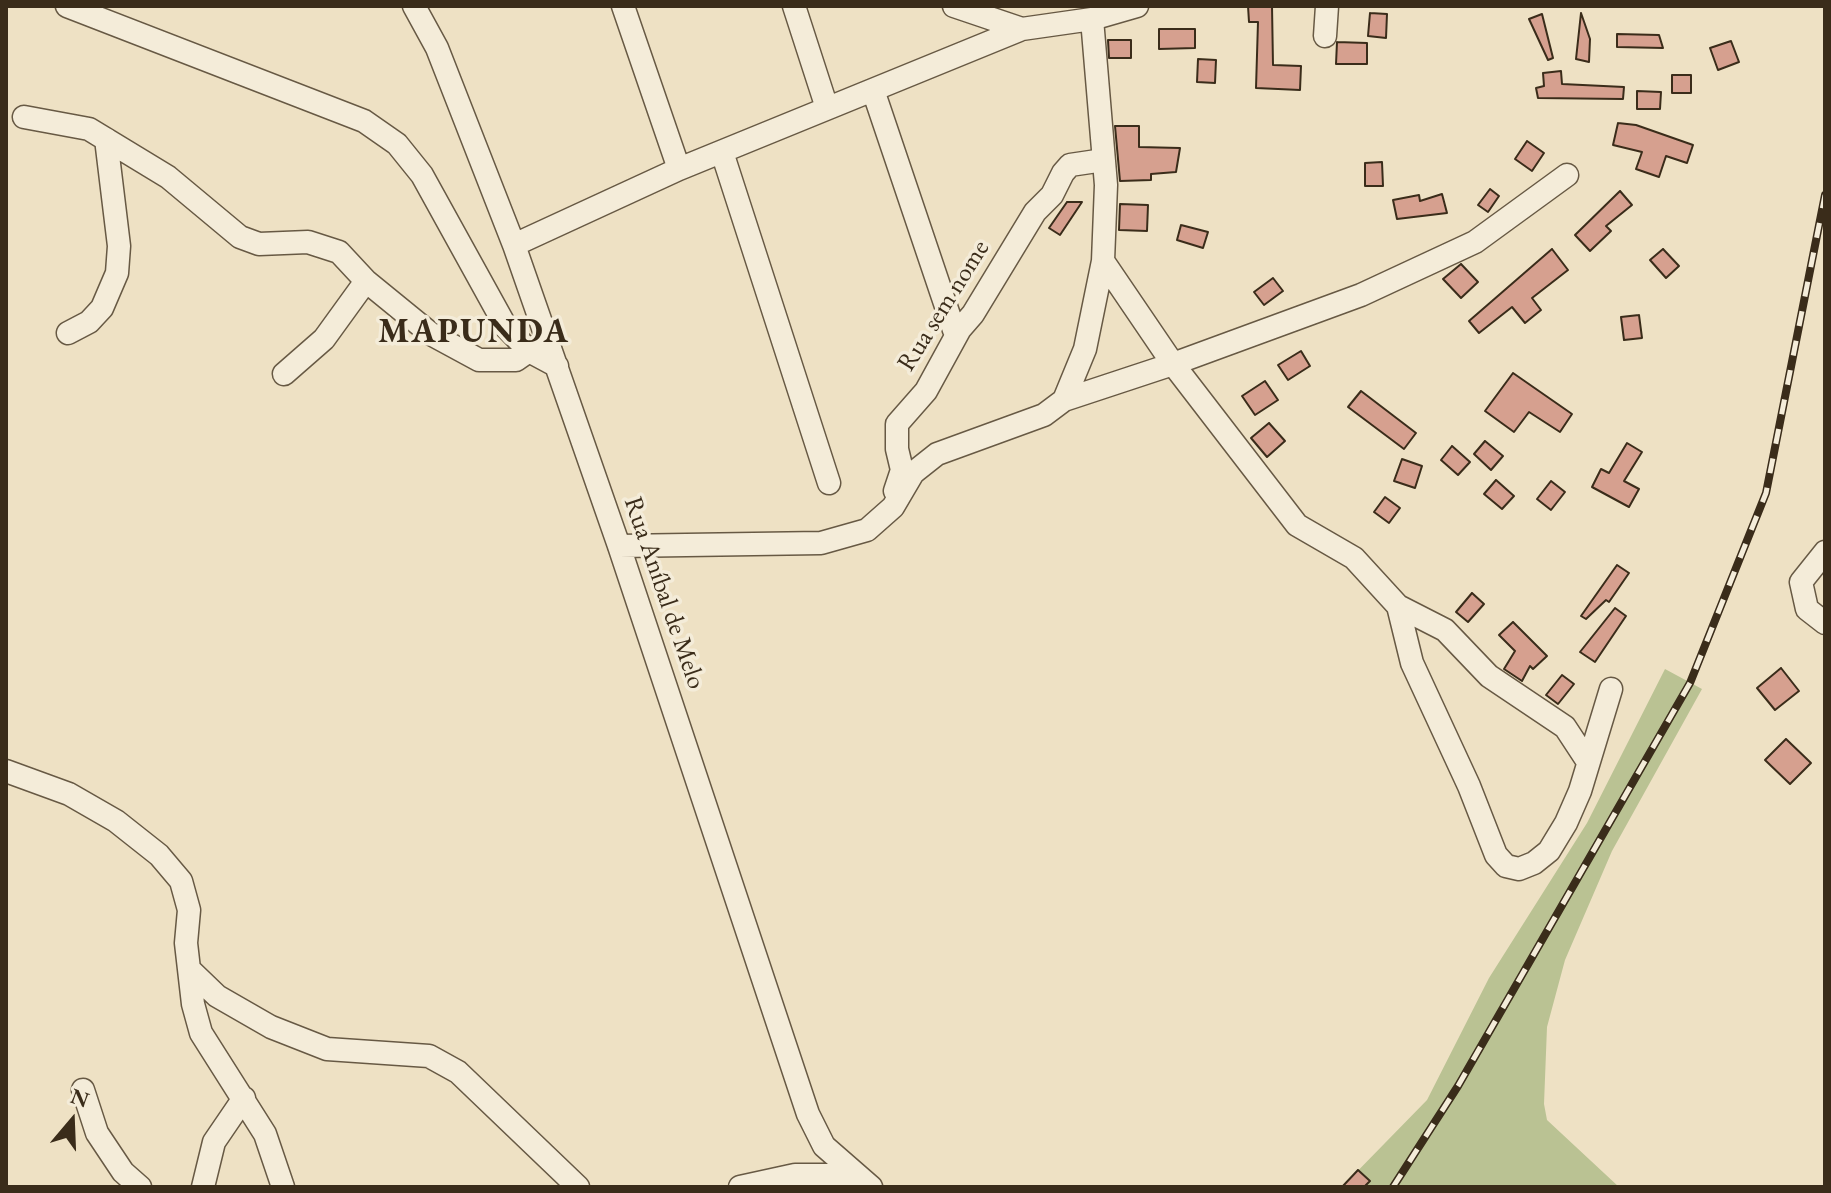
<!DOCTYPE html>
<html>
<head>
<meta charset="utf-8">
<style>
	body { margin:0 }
	#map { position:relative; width:1831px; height:1193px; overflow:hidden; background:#eee1c4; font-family:"EB Garamond",serif }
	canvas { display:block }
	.frame { position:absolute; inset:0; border:8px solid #3a2c1a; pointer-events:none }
	.north { position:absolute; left:32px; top:1081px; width:80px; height:80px; -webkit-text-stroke:6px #f4ecd9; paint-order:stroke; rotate:19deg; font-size:22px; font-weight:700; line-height:32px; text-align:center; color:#3a2c1a }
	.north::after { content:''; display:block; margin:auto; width:28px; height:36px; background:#3a2c1a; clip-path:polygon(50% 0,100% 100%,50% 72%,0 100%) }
</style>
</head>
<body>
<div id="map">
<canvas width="1831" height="1193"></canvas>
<div class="frame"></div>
<div class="north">N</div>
</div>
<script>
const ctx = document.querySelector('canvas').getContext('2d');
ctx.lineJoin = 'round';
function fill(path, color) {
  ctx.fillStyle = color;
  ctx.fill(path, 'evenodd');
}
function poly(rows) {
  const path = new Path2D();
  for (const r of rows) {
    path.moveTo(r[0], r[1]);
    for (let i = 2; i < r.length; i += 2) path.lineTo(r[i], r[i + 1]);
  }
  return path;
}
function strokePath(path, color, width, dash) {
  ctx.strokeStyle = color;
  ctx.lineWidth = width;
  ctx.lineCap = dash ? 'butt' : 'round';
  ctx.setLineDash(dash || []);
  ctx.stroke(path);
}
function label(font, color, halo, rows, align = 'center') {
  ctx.font = font + ' "EB Garamond",serif';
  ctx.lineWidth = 7;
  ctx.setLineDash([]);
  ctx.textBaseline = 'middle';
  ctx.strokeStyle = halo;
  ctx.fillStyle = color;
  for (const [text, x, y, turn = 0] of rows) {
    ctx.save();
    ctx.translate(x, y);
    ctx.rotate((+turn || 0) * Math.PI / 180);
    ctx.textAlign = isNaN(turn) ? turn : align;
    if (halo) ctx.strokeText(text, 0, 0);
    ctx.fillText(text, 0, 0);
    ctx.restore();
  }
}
fill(poly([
	[1665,669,1702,689,1612,851,1565,960,1547,1027,1544,1104,1547,1120,1619,1187,1342,1187,1427,1100,1489,978,1587,823]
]), '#bac293');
const building = poly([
	[1248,6,1272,6,1273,65,1301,66,1300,90,1256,88,1258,22,1249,22,1248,6],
	[1370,13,1387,14,1386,38,1368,36,1370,13],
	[1581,13,1590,39,1589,62,1576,59,1581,13],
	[1542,14,1553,58,1548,60,1529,19,1542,14],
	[1159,29,1195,29,1195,48,1159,49,1159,29],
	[1617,34,1659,35,1663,48,1617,47,1617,34],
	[1108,40,1131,40,1131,58,1109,58,1108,40],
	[1731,41,1739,62,1718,70,1710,48,1731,41],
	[1337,42,1367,43,1367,64,1336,64,1337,42],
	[1198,59,1216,60,1215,83,1197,82,1198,59],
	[1561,71,1562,84,1624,87,1623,99,1538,98,1536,88,1544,86,1543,73,1561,71],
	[1672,75,1691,75,1691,93,1672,93,1672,75],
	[1637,91,1661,92,1660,109,1637,109,1637,91],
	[1618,123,1636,125,1693,145,1687,163,1666,156,1659,177,1636,169,1642,152,1613,145,1618,123],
	[1115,126,1139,126,1139,147,1180,148,1176,172,1151,174,1151,180,1120,181,1115,126],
	[1527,141,1544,153,1532,171,1515,159,1527,141],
	[1382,162,1383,186,1365,186,1365,163,1382,162],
	[1490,189,1499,196,1488,212,1478,205,1490,189],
	[1620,191,1632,205,1606,226,1611,231,1590,251,1575,235,1620,191],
	[1442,194,1447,213,1397,219,1393,200,1419,195,1420,201,1442,194],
	[1067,202,1082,202,1060,235,1049,228,1067,202],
	[1120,204,1148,205,1147,231,1119,230,1120,204],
	[1181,225,1208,232,1203,248,1177,240,1181,225],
	[1552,249,1568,270,1532,298,1541,310,1525,323,1512,307,1479,333,1469,321,1552,249],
	[1663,249,1679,266,1666,278,1650,260,1663,249],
	[1461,264,1478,282,1461,298,1443,279,1461,264],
	[1273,278,1283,291,1264,305,1254,292,1273,278],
	[1639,315,1642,338,1624,340,1621,317,1639,315],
	[1301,351,1310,366,1288,380,1278,365,1301,351],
	[1513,373,1572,414,1560,432,1529,412,1514,432,1485,411,1513,373],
	[1265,381,1278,400,1255,415,1242,396,1265,381],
	[1361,391,1416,433,1404,449,1348,407,1361,391],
	[1269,423,1285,441,1267,457,1251,438,1269,423],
	[1485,441,1503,456,1491,470,1474,454,1485,441],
	[1627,443,1642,452,1624,481,1639,489,1629,507,1592,487,1601,469,1609,473,1627,443],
	[1452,446,1470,462,1458,475,1441,460,1452,446],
	[1402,459,1422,466,1415,488,1394,481,1402,459],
	[1496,480,1514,496,1502,509,1484,494,1496,480],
	[1551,481,1565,492,1551,510,1537,499,1551,481],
	[1385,497,1400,508,1389,523,1374,512,1385,497],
	[1617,565,1629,573,1609,602,1606,600,1586,619,1581,616,1617,565],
	[1472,593,1484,604,1468,622,1456,612,1472,593],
	[1615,608,1626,616,1595,662,1580,652,1615,608],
	[1513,622,1547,656,1533,669,1530,666,1522,681,1504,669,1515,651,1499,635,1513,622],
	[1781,668,1799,691,1775,710,1757,688,1781,668],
	[1562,675,1574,684,1558,704,1546,695,1562,675],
	[1786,739,1811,763,1790,784,1765,760,1786,739],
	[1358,1170,1370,1181,1364,1187,1342,1187,1358,1170]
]);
fill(building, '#d6a08f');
strokePath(building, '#3a2c1a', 2);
const minor = poly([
	[67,6,364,121,397,144,422,175,506,327,529,351,557,366],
	[414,6,437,48,514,245,619,546,808,1114,824,1146,871,1187],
	[623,6,679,169],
	[794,6,827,108],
	[954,6,1022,29],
	[1092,19,1137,6],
	[1325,36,1327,6],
	[873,90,954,330],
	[24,117,89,129,168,177,240,237,259,244,308,242,339,252,366,281,431,334,479,360,516,360,529,351],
	[722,152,829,483],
	[514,245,679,169,1022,29,1092,19,1106,185,1103,261,1085,349,1064,400,1044,415,937,454,913,473,893,507,867,530,821,543,619,546],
	[1103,261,1173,364,1297,525,1354,558,1398,606],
	[68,333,89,322,102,308,117,273,119,246,106,139],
	[284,374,324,339,366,281],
	[1064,400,1173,364,1361,295,1475,242,1567,175],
	[895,491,902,470,897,449,897,424,926,391,960,329,973,314,1035,212,1052,195,1063,173,1070,165,1097,161],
	[1825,552,1801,582,1807,609,1825,623],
	[1588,762,1565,727,1489,676,1445,630,1398,606,1412,663,1469,786,1496,855,1506,866,1519,869,1534,863,1549,851,1566,823,1580,791,1611,689],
	[6,771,69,794,116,821,159,855,181,881,189,910,186,943,193,1004,201,1033,265,1134,283,1187],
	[191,971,217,996,271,1027,327,1049,429,1056,458,1072,578,1187],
	[83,1090,97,1133,123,1172,140,1187],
	[203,1187,214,1142,244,1098],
	[740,1187,795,1175,857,1175]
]);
strokePath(minor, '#675944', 25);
strokePath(minor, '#f4ecd9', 22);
const rail = poly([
	[1393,1187,1458,1086,1690,683,1766,493,1825,195]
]);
strokePath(rail, '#3a2c1a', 8);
strokePath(rail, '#f4ecd9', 5, [15]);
label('26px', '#3a2c1a', '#f4ecd9', [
	["Rua sem nome",944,306,-58],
	["Rua Aníbal de Melo",664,593,71]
]);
ctx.letterSpacing = '2px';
label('bold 34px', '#3a2c1a', '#f4ecd9', [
	["MAPUNDA",474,333]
]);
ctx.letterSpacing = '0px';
</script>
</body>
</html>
